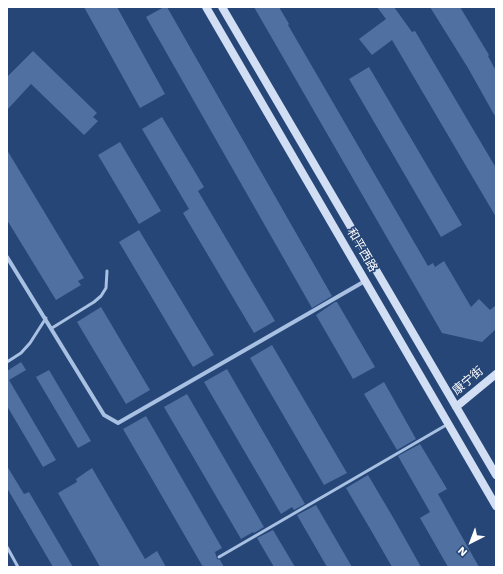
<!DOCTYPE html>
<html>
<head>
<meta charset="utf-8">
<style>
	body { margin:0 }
	#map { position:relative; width:503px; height:574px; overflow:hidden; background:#264677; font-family:"Work Sans",sans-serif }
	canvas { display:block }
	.frame { position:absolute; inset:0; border:8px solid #fff; pointer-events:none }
	.north { position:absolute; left:451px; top:522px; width:40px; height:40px; -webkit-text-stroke:3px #264677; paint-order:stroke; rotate:222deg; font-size:11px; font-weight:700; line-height:16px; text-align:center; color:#fff }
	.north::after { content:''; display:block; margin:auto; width:14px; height:18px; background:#fff; clip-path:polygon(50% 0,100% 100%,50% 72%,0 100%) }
</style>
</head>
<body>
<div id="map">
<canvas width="503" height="574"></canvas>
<div class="frame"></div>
<div class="north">N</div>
</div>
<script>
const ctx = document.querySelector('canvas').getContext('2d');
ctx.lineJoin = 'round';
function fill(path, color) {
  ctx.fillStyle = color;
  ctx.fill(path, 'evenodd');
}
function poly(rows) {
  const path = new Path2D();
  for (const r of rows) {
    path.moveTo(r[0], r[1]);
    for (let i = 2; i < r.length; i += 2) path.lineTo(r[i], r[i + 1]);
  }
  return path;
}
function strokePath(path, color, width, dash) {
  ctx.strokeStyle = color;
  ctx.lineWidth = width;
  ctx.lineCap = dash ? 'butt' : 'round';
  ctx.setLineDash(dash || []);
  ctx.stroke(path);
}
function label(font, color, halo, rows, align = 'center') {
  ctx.font = font + ' "Work Sans","Noto Sans SC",sans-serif';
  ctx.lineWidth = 3.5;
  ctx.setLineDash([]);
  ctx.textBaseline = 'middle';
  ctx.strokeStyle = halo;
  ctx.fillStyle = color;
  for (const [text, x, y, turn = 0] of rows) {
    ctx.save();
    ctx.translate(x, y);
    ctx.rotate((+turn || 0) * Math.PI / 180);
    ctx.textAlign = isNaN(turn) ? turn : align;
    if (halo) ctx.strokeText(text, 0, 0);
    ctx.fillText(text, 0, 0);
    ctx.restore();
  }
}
fill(poly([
	[84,7,117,7,165,94,140,108],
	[164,7,167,7,332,296,312,308,146,17],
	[254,7,279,7,289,24,288,25,428,266,433,263,435,267,444,261,471,307,479,299,490,310,496,305,496,329,482,342,442,333],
	[377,7,394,7,412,32,415,31,496,168,496,217,392,40,372,55,359,39,386,19],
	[430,7,460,7,489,55,488,56,496,71,496,118,468,68],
	[33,51,97,113,93,117,98,121,84,135,31,84,7,110,7,77],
	[369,67,462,225,441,237,349,79],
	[162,117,204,187,198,191,275,321,254,333,183,213,189,209,142,129],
	[120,142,161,211,139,224,98,155],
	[7,150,84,278,78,281,81,285,56,300,7,220],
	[139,230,214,355,193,367,119,242],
	[335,302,337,302,375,367,353,379,316,315],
	[101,307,150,390,126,404,77,322],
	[272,345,347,473,324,485,250,358],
	[21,362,26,370,9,380,56,460,43,467,7,406,7,371],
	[227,369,305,504,294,510,292,507,281,514,204,382],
	[49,370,91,441,78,448,36,377],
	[384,382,416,439,397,450,364,394],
	[187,394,264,527,254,533,253,532,241,539,164,407],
	[146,416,222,548,215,552,217,559,220,560,224,567,203,567,123,429],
	[420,444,447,489,438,494,479,567,448,567,420,518,430,512,398,456],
	[7,466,24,494,29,492,73,567,53,567,7,488],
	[92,468,145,559,157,551,166,567,100,567,58,493,77,482,76,479],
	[368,475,394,519,421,567,392,567,372,532,346,488],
	[316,505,352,567,327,567,297,515],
	[273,530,295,567,274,567,257,538]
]), '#4f70a1');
strokePath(poly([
	[52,328,94,302,101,296,106,288,107,271],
	[7,362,21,353,30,343,46,318],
	[7,547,18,567],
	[219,557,448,424]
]), '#a8c0e2', 3);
strokePath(poly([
	[7,257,104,415,118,423,365,281]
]), '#a8c0e2', 4);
strokePath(poly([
	[206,7,496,506],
	[222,7,496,475],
	[456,407,496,374]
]), '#d1def3', 8);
label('12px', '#fff', '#264677', [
	["和平西路",362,250,60],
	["康宁街",468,381,-40]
]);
</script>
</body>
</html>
